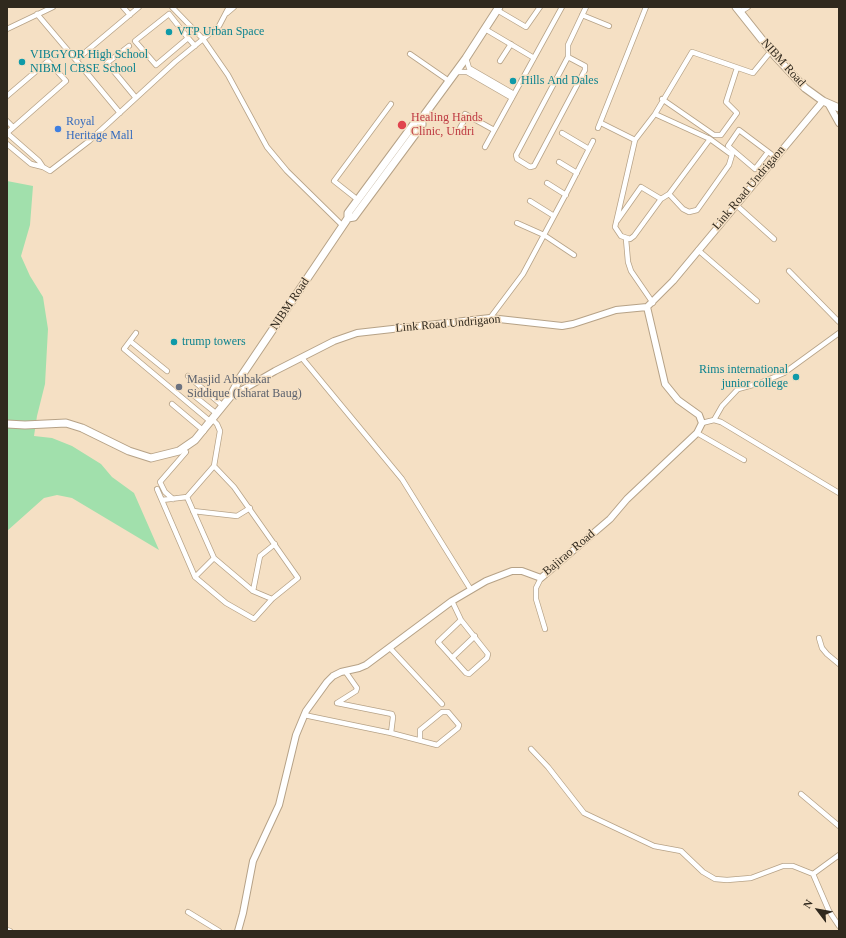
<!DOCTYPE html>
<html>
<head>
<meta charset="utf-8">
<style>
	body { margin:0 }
	#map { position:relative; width:846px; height:938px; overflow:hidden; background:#f5e0c4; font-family:"Times New Roman",serif }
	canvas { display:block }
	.frame { position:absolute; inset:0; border:8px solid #30291e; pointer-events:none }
	.north { position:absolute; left:798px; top:890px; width:40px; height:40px; -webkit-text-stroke:3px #f5e0c4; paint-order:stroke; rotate:302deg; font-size:11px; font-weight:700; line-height:16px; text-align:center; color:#30291e }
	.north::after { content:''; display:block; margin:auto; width:14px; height:18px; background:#30291e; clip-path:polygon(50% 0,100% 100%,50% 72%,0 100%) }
</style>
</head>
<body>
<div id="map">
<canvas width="846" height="938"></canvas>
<div class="frame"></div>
<div class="north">N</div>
</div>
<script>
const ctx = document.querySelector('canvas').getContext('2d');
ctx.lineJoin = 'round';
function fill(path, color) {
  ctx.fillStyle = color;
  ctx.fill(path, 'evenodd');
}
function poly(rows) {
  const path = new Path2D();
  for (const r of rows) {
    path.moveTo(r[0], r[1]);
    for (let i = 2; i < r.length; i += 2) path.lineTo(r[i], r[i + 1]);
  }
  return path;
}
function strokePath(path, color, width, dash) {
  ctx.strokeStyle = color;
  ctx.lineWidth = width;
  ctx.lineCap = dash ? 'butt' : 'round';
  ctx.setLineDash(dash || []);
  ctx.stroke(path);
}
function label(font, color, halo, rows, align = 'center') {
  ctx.font = font + ' "Times New Roman",serif';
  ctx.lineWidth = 3;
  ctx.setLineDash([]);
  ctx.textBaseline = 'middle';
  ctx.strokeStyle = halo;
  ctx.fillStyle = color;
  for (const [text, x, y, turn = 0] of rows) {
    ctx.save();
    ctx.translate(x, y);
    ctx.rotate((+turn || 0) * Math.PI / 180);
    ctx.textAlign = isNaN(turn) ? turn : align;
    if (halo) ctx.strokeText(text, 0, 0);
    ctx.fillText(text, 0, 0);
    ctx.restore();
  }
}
fill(poly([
	[7,181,33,186,30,225,21,256,30,276,43,297,48,329,45,384,37,416,34,436,52,438,72,446,101,464,112,477,134,493,159,550,72,498,57,495,44,498,7,531]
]), '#a1e0ac');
const minor = poly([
	[123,7,130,15],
	[172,7,203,39,228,75,267,147,287,171,343,226],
	[497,10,526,27,540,7],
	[740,12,748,7],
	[227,13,234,7],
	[37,14,76,60],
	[582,15,609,26],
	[7,29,53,7],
	[485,29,534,58],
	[188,38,169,14,135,41,156,65,188,38,195,46],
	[129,46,107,63,136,98],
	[410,54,449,81],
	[568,57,585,66,585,70,534,166,530,167,517,159,516,155,568,57,568,45,586,7],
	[466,58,469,68,514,94],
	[500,61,511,44],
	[456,72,467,72,512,98],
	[7,96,48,61,66,81,7,133],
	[662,99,714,135,721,135,737,113,726,102,737,68],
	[120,113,76,60,139,7],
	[465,114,494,130],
	[655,114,710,139,732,155,729,165,697,210,689,212,683,209,669,194,710,139],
	[7,121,13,127],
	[601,123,635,140],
	[460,128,467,115],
	[598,128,646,7],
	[7,133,39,161,43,167,50,171,89,141,175,62,219,26,229,7],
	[562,133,589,149],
	[7,144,31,164,43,167],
	[485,147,562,7],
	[768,152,755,169,728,146,739,130,775,157],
	[559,162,577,173],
	[547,183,566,195],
	[669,194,661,199,634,236,630,239,621,236,615,227,635,140,655,114,692,52,753,73,771,51],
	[358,200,334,181,391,104],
	[530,201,554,216],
	[735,204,774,239],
	[617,221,641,187,661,199],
	[517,223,544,235,574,255],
	[626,239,628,262,631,271,653,303],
	[698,250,757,301],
	[789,271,839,322],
	[490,318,523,274,568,190,593,141],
	[136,333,130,341,167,371],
	[130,341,124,349,211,422],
	[302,358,402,479,471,590],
	[188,376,223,406],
	[192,394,217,414],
	[172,404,204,431],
	[714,420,722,406,738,389,760,383,784,373,839,333],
	[702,423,714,420,721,422,839,493],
	[697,433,744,460],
	[157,489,195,577,226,603,254,619,272,599,298,578,234,487,214,466,220,431,217,424,213,420],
	[187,497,214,558,253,591,272,599],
	[173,499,165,492,160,482,186,452],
	[162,500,187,497,214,466],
	[193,511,237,516,250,508],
	[195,577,214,558],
	[541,578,536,588,536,599,545,629],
	[253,591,260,556,275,544],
	[452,601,461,620,438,642,466,673,469,674,487,658,488,654,461,620],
	[819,638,822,648,827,654,839,664],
	[390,648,442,704],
	[452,658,475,636],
	[337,703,392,714,393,717,391,733],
	[337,703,356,691,357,688,345,671],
	[304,715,391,733,437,745,458,728,459,725,448,712,442,712,420,730,420,740],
	[531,749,548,767,584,813,654,846,681,851,703,872,715,879,727,880,751,878,783,866,793,866,813,874,839,855],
	[801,794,839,826],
	[813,874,829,911,839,926],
	[188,912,219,931],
	[7,930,10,931]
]);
const tertiary = poly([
	[829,105,839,123],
	[230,397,275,371,334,341,357,333,490,318,562,326,573,324,616,310,647,307,673,281,823,101],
	[238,931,243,913,253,861,279,805,296,735,306,711,327,682,333,676,341,672,359,668,366,665,452,601,486,581,512,571,522,571,541,578,610,519,627,499,697,433,702,423,699,415,678,400,665,384,647,307]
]);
const secondary = poly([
	[736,7,775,56,805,88,823,101,839,108],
	[348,218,348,213,416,121,422,118],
	[7,424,25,425,66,423,82,428,129,451,151,458,179,451,195,440,230,397,240,378,348,218,354,217,422,125,422,118,466,58,499,7]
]);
strokePath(minor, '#b6a287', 6);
strokePath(tertiary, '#b6a287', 8);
strokePath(secondary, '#b6a287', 9);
strokePath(minor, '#fff', 4.5);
strokePath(tertiary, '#fff', 6);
strokePath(secondary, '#fff', 7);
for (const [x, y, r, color] of [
	[169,32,4,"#0f9aa8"],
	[22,62,4,"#0f9aa8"],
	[513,81,4,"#0f9aa8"],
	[402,125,5,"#e0444e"],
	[58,129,4,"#3f7fe0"],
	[174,342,4,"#0f9aa8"],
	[796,377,4,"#0f9aa8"],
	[179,387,4,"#6b7280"]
]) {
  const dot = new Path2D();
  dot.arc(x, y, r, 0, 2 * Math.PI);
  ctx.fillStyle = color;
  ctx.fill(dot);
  strokePath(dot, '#f5e0c4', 1.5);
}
label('12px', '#0d838f', '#f5e0c4', [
	["VTP Urban Space",177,32],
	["VIBGYOR High School",30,55],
	["NIBM | CBSE School",30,69],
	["Hills And Dales",521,81],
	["trump towers",182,342],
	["Rims international",788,370,"right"],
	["junior college",788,384,"right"]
], 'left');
label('12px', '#30291e', '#f5e0c4', [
	["NIBM Road",783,63,48],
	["Link Road Undrigaon",749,188,-50],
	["NIBM Road",290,304,-56],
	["Link Road Undrigaon",448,324,-5],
	["Bajirao Road",569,553,-40]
]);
label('12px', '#be3a42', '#f5e0c4', [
	["Healing Hands",411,118],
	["Clinic, Undri",411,132]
], 'left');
label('12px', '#366cbe', '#f5e0c4', [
	["Royal",66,122],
	["Heritage Mall",66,136]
], 'left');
label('12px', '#5b616d', '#f5e0c4', [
	["Masjid Abubakar",187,380],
	["Siddique (Isharat Baug)",187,394]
], 'left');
</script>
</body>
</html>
